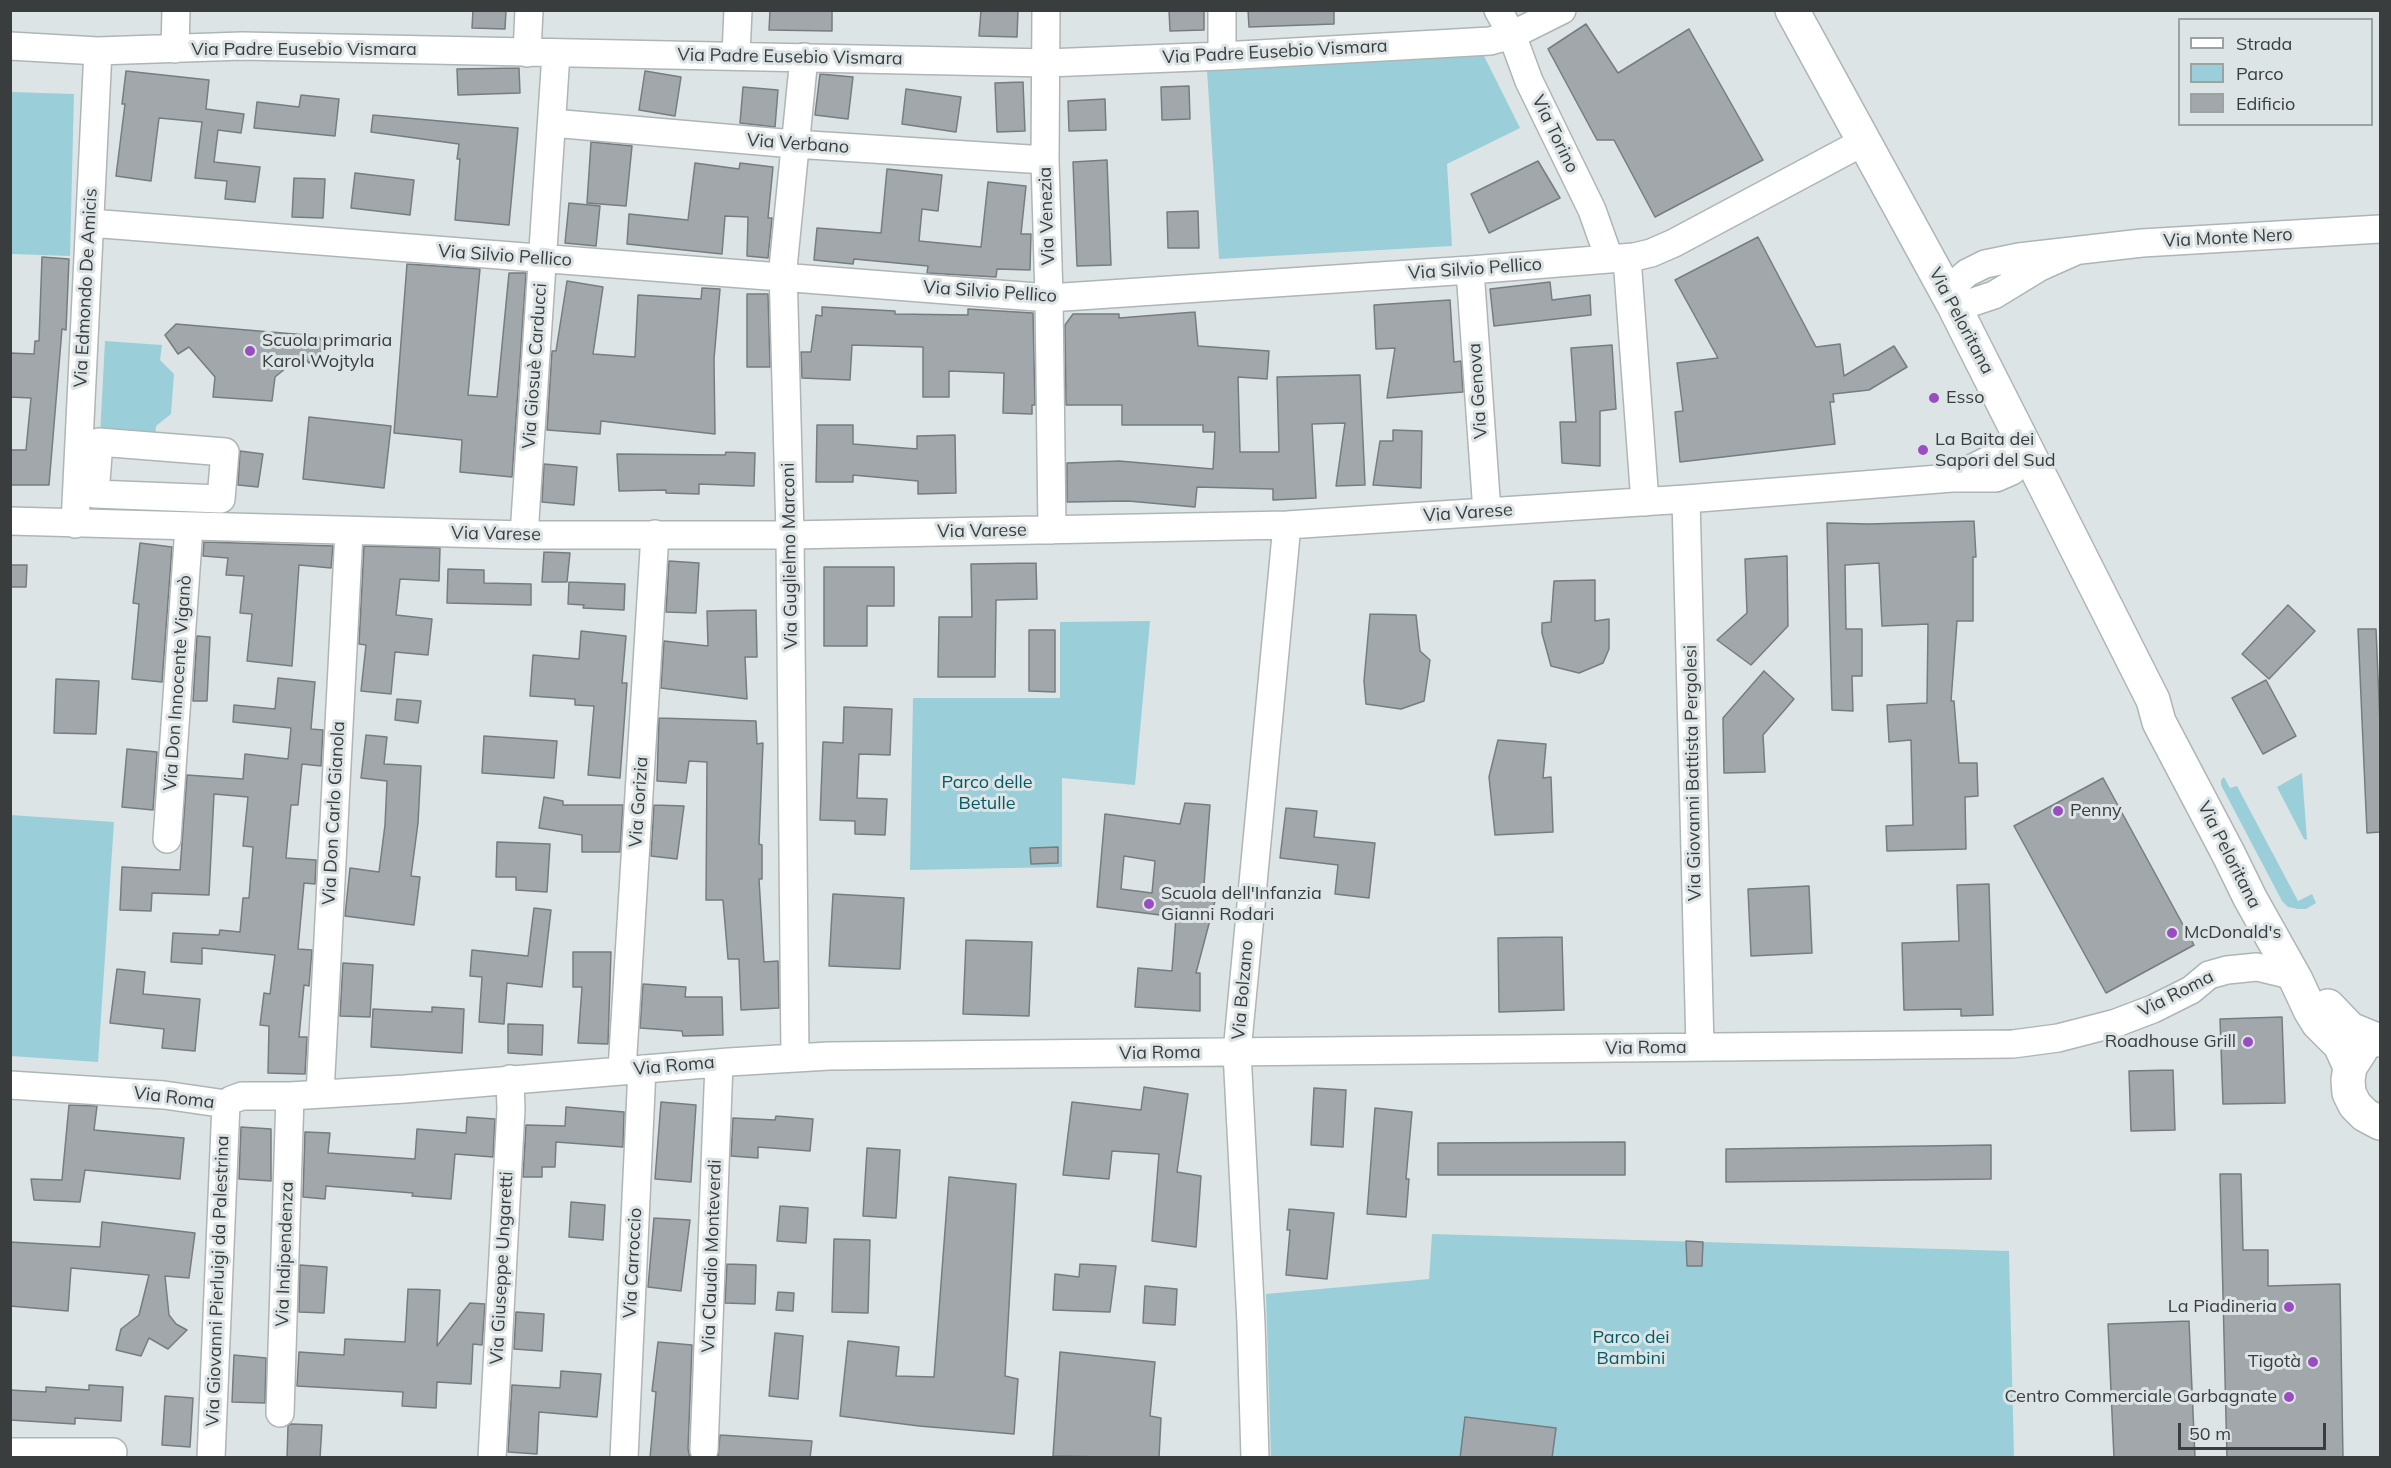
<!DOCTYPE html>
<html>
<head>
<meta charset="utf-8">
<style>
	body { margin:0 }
	#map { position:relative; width:2391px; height:1468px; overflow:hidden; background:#dde4e6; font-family:Mulish,sans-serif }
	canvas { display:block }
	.frame { position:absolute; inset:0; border:12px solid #3a3d3d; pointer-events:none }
	.legend { position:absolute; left:2178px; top:18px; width:195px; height:108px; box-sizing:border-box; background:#dde4e6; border:2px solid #9ca1a2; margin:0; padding:8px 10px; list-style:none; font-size:18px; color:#3a3d3d }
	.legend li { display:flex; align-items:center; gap:12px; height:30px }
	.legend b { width:30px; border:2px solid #9ca1a2 }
	.scale { position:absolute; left:2178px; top:1423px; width:148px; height:27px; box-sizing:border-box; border:3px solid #3a3d3d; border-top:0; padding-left:8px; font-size:18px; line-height:21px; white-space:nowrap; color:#3a3d3d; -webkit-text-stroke:4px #dde4e6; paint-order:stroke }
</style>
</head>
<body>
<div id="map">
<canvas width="2391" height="1468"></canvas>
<div class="frame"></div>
<ul class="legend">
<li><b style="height:8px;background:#fff"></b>Strada</li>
<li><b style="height:16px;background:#9acfd9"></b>Parco</li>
<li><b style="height:16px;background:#a1a7aa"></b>Edificio</li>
</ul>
<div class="scale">50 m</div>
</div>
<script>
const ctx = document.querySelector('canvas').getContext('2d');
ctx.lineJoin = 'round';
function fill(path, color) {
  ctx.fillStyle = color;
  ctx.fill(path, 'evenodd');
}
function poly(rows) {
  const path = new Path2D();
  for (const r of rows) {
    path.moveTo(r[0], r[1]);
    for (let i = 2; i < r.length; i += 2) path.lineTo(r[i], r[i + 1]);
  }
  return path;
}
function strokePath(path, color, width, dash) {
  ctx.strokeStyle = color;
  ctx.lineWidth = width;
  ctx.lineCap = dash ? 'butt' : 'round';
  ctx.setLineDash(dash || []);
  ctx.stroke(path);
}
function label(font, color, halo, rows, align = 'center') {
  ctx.font = font + ' Mulish,sans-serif';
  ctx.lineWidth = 6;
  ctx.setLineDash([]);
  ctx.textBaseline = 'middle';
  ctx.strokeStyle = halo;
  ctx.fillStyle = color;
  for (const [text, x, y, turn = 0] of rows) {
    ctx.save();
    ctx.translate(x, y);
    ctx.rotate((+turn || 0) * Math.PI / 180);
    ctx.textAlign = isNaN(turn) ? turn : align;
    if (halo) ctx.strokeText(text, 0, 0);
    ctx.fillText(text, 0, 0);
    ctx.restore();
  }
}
fill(poly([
	[1483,54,1520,128,1447,164,1452,246,1219,259,1207,70],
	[11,92,74,94,70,256,11,254],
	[105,341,162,345,160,360,174,374,171,414,156,426,155,439,100,435],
	[1150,621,1135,785,1062,778,1062,867,910,870,913,698,1060,698,1060,622],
	[2302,773,2307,840,2304,839,2277,787],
	[2224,777,2230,788,2237,786,2298,901,2312,894,2316,903,2306,909,2298,909,2288,907,2282,901,2221,785,2221,780],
	[10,815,114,822,98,1062,11,1056],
	[1432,1234,2009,1251,2014,1457,1552,1457,1555,1428,1460,1457,1271,1457,1266,1294,1429,1279]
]), '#9acfd9');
const building = poly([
	[473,10,506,10,505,29,472,28,473,10],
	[770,10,832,10,832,31,769,30,770,10],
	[981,10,1018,10,1017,37,979,36,981,10],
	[1169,10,1204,10,1204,30,1170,31,1169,10],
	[1248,10,1334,10,1334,24,1249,27,1248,10],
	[1586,24,1618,73,1689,29,1763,160,1655,217,1614,140,1597,140,1548,49,1586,24],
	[519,68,520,93,458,95,457,69,519,68],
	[126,71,209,80,206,109,244,114,241,133,218,130,214,162,260,167,255,202,225,199,227,181,195,178,202,122,159,118,151,181,116,176,125,104,122,104,126,71],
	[645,71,681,77,675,116,639,110,645,71],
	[820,74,853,77,848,119,815,115,820,74],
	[1023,82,1025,131,997,132,995,83,1023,82],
	[1189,86,1190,119,1162,120,1161,87,1189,86],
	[743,87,778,90,775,127,740,123,743,87],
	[906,89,961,97,956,132,902,124,906,89],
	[301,95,339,99,335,136,254,128,257,102,299,107,301,95],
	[1105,99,1106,130,1069,131,1068,101,1105,99],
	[373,115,518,128,509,225,455,220,460,159,457,159,459,144,371,132,373,115],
	[591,142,632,146,626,206,587,203,591,142],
	[1107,160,1111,265,1077,266,1073,162,1107,160],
	[1538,161,1560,198,1489,233,1471,194,1538,161],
	[695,163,739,169,740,163,773,167,768,218,772,218,768,258,747,256,748,217,725,216,722,254,627,244,629,214,688,220,695,163],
	[887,169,942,175,938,211,922,209,919,241,981,247,988,182,1026,186,1021,234,1031,234,1030,270,997,269,996,277,927,273,928,266,854,259,853,264,814,260,817,228,881,233,887,169],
	[355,173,414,180,410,215,351,208,355,173],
	[294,178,325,179,323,218,292,217,294,178],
	[569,203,600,206,596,246,565,243,569,203],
	[1198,211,1199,248,1168,248,1167,212,1198,211],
	[1758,237,1816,347,1840,344,1844,376,1894,346,1907,367,1869,390,1833,394,1834,402,1830,402,1835,444,1680,462,1675,412,1683,411,1677,363,1718,358,1675,280,1758,237],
	[42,257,69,259,66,330,62,329,49,485,10,485,10,450,26,450,31,398,10,397,10,353,34,354,35,341,39,341,42,257],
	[407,264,480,269,468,395,497,397,509,273,526,273,512,477,460,472,462,440,394,433,407,264],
	[567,281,603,287,593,354,635,357,638,295,701,299,702,288,720,289,714,359,715,434,601,421,600,434,547,430,552,351,556,351,567,281],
	[1550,282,1552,300,1590,295,1591,315,1494,326,1490,289,1550,282],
	[747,294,768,294,770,367,747,367,747,294],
	[1450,300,1454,362,1461,361,1463,392,1387,398,1395,348,1376,349,1374,305,1450,300],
	[822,307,895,311,895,314,968,315,968,309,1033,313,1035,405,1032,405,1032,414,1003,413,1004,373,949,371,949,397,923,397,923,347,852,345,850,380,802,378,801,352,811,352,816,315,822,316,822,307],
	[1195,312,1198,346,1269,351,1267,379,1238,377,1240,452,1279,452,1277,377,1360,375,1365,485,1336,486,1345,423,1312,424,1316,498,1273,500,1273,489,1197,487,1195,507,1128,501,1067,502,1067,463,1119,461,1213,469,1215,432,1203,432,1203,425,1122,425,1122,405,1066,405,1065,325,1073,314,1119,314,1119,318,1195,312],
	[176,324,318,336,327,347,309,363,302,355,275,377,272,401,213,397,215,377,189,347,178,354,165,335,176,324],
	[1612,345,1616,409,1600,411,1600,466,1562,463,1560,422,1576,422,1571,348,1612,345],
	[309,417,391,426,384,488,303,479,309,417],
	[817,425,853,425,853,444,917,449,917,436,955,435,956,493,918,494,918,481,853,475,853,482,816,482,817,425],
	[1393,430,1422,431,1421,488,1373,485,1380,441,1393,441,1393,430],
	[240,451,263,454,258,487,238,485,240,451],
	[726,452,755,453,754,486,699,484,699,494,666,493,666,490,619,491,617,454,725,455,726,452],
	[544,464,577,467,574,505,542,502,544,464],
	[1974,521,1976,557,1973,557,1973,621,1957,621,1951,701,1954,701,1959,763,1977,763,1978,796,1965,797,1966,849,1887,851,1886,826,1913,825,1911,740,1889,742,1887,705,1927,703,1928,624,1882,626,1879,563,1845,565,1846,629,1862,629,1862,676,1852,676,1853,711,1832,710,1827,523,1869,524,1974,521],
	[204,542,333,546,331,568,299,565,292,666,247,661,252,614,240,613,244,576,226,575,228,558,203,556,204,542],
	[140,543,172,547,162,682,132,679,139,604,133,603,140,543],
	[364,546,440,548,439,581,400,579,396,615,432,619,428,655,395,652,391,694,361,691,366,645,359,644,364,546],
	[544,552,570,553,567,582,542,582,544,552],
	[1787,556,1788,626,1751,665,1717,640,1747,613,1745,559,1787,556],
	[669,561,699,563,696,613,666,612,669,561],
	[1036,563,1037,599,996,600,995,677,938,677,939,617,972,617,971,564,1036,563],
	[10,565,27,565,26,587,10,587,10,565],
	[824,567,894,567,894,606,867,606,867,646,824,646,824,567],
	[448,569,484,570,484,583,531,584,531,605,447,603,448,569],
	[1595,580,1595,621,1609,619,1609,649,1603,663,1579,673,1551,666,1542,633,1542,623,1551,622,1554,581,1595,580],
	[569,582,625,584,624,610,583,608,584,605,568,604,569,582],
	[2288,605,2315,631,2269,679,2242,654,2288,605],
	[756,610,757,657,745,657,747,699,661,688,664,641,708,646,707,611,756,610],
	[1370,614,1416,615,1420,651,1430,660,1424,701,1401,709,1366,704,1364,681,1370,614],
	[2358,629,2376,629,2380,723,2380,832,2367,833,2358,629],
	[1029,630,1055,630,1055,692,1029,691,1029,630],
	[581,631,626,636,622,683,627,683,625,711,620,778,588,775,594,706,575,705,575,699,530,696,533,655,579,659,581,631],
	[197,636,210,637,207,701,193,701,197,636],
	[1764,671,1794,699,1763,735,1765,772,1724,773,1723,718,1764,671],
	[278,678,315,682,311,729,323,730,321,766,302,764,298,805,291,805,286,858,316,860,315,884,304,883,298,949,312,950,309,986,304,985,299,1037,307,1037,305,1074,268,1073,269,1026,260,1025,264,993,270,994,275,955,202,948,202,964,171,962,173,933,219,935,220,930,240,932,243,898,249,898,253,847,243,846,248,797,214,794,209,895,152,893,151,911,120,910,122,867,180,870,187,775,243,779,245,754,288,759,291,728,233,722,234,705,275,709,278,678],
	[56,679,99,681,96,734,54,733,56,679],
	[2266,680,2296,736,2263,754,2232,698,2266,680],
	[397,699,421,701,418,723,395,720,397,699],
	[844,707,892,709,890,755,859,754,857,798,887,799,885,835,855,834,855,821,820,820,823,742,843,743,844,707],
	[659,718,756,721,757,744,763,743,759,844,762,845,762,879,759,879,764,962,778,961,779,1008,741,1010,739,959,728,959,723,900,706,900,707,762,689,761,686,783,657,781,659,718],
	[366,735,387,737,384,764,421,766,418,823,411,876,420,877,414,925,345,916,350,868,379,872,385,825,387,781,361,778,366,735],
	[484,736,557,741,554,778,482,773,484,736],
	[1498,740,1546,744,1543,778,1551,777,1553,832,1495,835,1489,777,1498,740],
	[127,749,157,752,153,810,122,807,127,749],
	[2103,778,2194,945,2106,993,2014,826,2103,778],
	[544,797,563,801,563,805,623,805,620,852,582,852,582,835,539,828,544,797],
	[1185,803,1210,805,1203,898,1215,901,1196,973,1200,973,1200,1011,1135,1007,1138,968,1172,971,1176,917,1097,907,1105,814,1180,824,1185,803],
	[1124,856,1155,861,1152,893,1121,889,1124,856],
	[654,805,684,806,677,859,651,856,654,805],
	[1286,808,1317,811,1314,837,1375,843,1369,898,1335,894,1338,865,1280,858,1286,808],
	[497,842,550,844,547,892,516,890,516,877,496,877,497,842],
	[1058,847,1058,863,1031,864,1030,848,1058,847],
	[1989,884,1993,1015,1961,1016,1961,1009,1904,1010,1902,943,1959,941,1957,885,1989,884],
	[1809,886,1812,953,1751,956,1748,889,1809,886],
	[833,894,904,898,900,969,829,966,833,894],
	[534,908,551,910,542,987,507,983,504,1024,479,1022,482,977,470,976,472,950,528,956,534,908],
	[1562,937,1564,1010,1499,1012,1498,938,1562,937],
	[966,940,1032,942,1029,1016,963,1014,966,940],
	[573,952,611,952,608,1044,578,1043,582,987,573,987,573,952],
	[343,963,373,965,370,1017,340,1016,343,963],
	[117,969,145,972,143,994,200,999,195,1051,162,1048,164,1029,110,1023,117,969],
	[643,984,686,987,685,997,722,997,723,1035,683,1036,682,1031,640,1028,643,984],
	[432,1007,464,1009,462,1053,371,1047,373,1009,432,1012,432,1007],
	[2282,1017,2285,1103,2223,1104,2220,1019,2282,1017],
	[508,1024,543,1025,542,1055,508,1053,508,1024],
	[2173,1070,2175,1130,2131,1131,2129,1071,2173,1070],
	[1144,1087,1188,1094,1177,1172,1201,1176,1196,1247,1152,1241,1159,1154,1112,1151,1109,1179,1063,1175,1072,1102,1141,1110,1144,1087],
	[1314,1088,1346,1090,1343,1147,1311,1145,1314,1088],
	[661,1102,696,1105,691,1182,655,1179,661,1102],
	[69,1105,97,1106,94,1130,184,1138,180,1179,85,1170,80,1202,34,1200,31,1179,62,1180,69,1105],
	[566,1107,624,1112,623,1147,556,1142,555,1167,542,1167,542,1177,523,1177,526,1125,565,1126,566,1107],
	[1375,1108,1412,1112,1406,1179,1409,1179,1406,1217,1367,1214,1375,1108],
	[776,1116,813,1119,810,1151,758,1147,758,1158,731,1156,733,1118,775,1120,776,1116],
	[467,1117,495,1119,493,1157,455,1154,451,1199,412,1196,413,1193,326,1186,325,1199,303,1197,305,1132,330,1133,328,1153,415,1159,417,1129,466,1133,467,1117],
	[241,1127,271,1129,271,1181,239,1179,241,1127],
	[1625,1142,1625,1175,1438,1175,1438,1143,1625,1142],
	[1991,1145,1991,1179,1726,1182,1726,1149,1991,1145],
	[867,1148,900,1150,896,1218,863,1216,867,1148],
	[2220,1174,2241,1174,2243,1250,2268,1250,2268,1286,2340,1284,2343,1458,2227,1458,2220,1174],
	[949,1177,1016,1184,1005,1376,1018,1379,1014,1434,919,1426,840,1416,848,1341,899,1347,896,1376,934,1377,949,1177],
	[571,1202,605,1205,603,1240,569,1237,571,1202],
	[780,1206,808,1208,806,1243,777,1241,780,1206],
	[1289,1209,1334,1213,1327,1279,1286,1275,1290,1230,1287,1230,1289,1209],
	[654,1218,690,1220,681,1291,648,1287,654,1218],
	[102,1222,195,1233,189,1278,165,1276,169,1315,176,1324,187,1330,168,1349,149,1338,141,1356,116,1350,121,1329,139,1315,149,1275,71,1268,68,1311,10,1306,10,1242,100,1247,102,1222],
	[834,1239,870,1240,868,1313,832,1312,834,1239],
	[1686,1241,1703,1242,1702,1266,1687,1266,1686,1241],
	[727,1264,756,1265,755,1304,725,1303,727,1264],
	[1080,1264,1116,1266,1110,1312,1053,1310,1055,1274,1079,1277,1080,1264],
	[300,1265,327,1267,324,1313,299,1312,300,1265],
	[1145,1286,1177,1289,1175,1325,1143,1323,1145,1286],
	[408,1289,440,1290,437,1346,470,1303,485,1304,482,1345,473,1344,471,1384,437,1382,436,1408,402,1406,403,1392,297,1386,299,1352,344,1355,345,1339,405,1342,408,1289],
	[778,1292,794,1293,793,1311,776,1310,778,1292],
	[516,1312,544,1314,542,1351,514,1349,516,1312],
	[2189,1321,2195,1458,2114,1458,2108,1324,2189,1321],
	[775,1333,803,1336,798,1399,769,1396,775,1333],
	[658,1342,692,1345,688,1449,690,1458,650,1458,656,1392,652,1391,658,1342],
	[1060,1352,1155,1362,1150,1416,1161,1418,1159,1458,1053,1456,1060,1352],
	[234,1355,266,1358,265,1403,232,1402,234,1355],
	[561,1371,601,1374,597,1417,539,1412,537,1454,508,1452,512,1385,560,1388,561,1371],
	[89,1385,123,1387,121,1421,75,1418,75,1424,10,1420,10,1390,46,1392,46,1387,89,1390,89,1385],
	[165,1396,193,1398,190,1447,162,1445,165,1396],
	[1465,1417,1556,1428,1552,1458,1460,1458,1465,1417],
	[291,1424,322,1425,320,1458,287,1458,288,1426,291,1424],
	[720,1435,812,1441,810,1458,718,1458,720,1435]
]);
fill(building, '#a1a7aa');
strokePath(building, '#777c7f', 1.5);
const minor = poly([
	[1046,10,1045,160,1049,298,1052,530],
	[1222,10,1222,56],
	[1498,10,1512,35,1529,81,1592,210,1609,258],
	[10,46,98,51,242,46,1047,63,1222,56,1490,41,1512,35,1562,10],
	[175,49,176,10],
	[527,53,529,10],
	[736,55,738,10],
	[552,123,794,144,1045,160],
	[90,223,1049,298,1470,270,1634,257,1651,253,1674,243,1863,142],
	[2076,251,2040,267,1994,295,1970,303,1953,304,1958,281,1967,273,1985,264,2019,257,2142,243,2380,229],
	[1627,258,1645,502],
	[1470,270,1487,512],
	[99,442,225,452,221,499,95,494,99,442],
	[1686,499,1700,1047],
	[10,521,524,535,790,535,1287,525,1686,499,1952,478,1996,478,2012,471,2029,452,2007,451,1952,478],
	[75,524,98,51],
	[524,535,556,54],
	[167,839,189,527],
	[795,1057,790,535,783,268,804,57],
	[622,1070,655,534],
	[10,1085,164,1095,226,1104,231,1100,242,1096,290,1096,405,1089,729,1062,829,1056,2013,1044,2058,1038,2116,1023,2153,1009,2191,990,2209,975,2227,970,2257,967,2286,974,2296,980],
	[320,1094,349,532],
	[280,1413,290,1096],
	[704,1450,719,1063],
	[10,1452,113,1452],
	[211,1458,226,1104],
	[492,1458,511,1109,510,1079],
	[624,1458,642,1069],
	[1255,1458,1251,1323,1237,1052,1287,525]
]);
const major = poly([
	[1792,10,1953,304,2153,700,2159,722,2229,855,2250,898,2296,980,2310,1010,2318,1023,2340,1045,2350,1067],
	[2328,1006,2350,1029,2377,1040],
	[2361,1050,2350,1067,2348,1080,2349,1093,2355,1105,2365,1115,2380,1123]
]);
strokePath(minor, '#aeb5b6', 30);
strokePath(major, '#aeb5b6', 36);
strokePath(minor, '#fff', 27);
strokePath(major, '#fff', 33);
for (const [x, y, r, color] of [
	[250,351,6,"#994dbf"],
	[1934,398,6,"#994dbf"],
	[1923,450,6,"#994dbf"],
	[2058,811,6,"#994dbf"],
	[1149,904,6,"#994dbf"],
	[2172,933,6,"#994dbf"],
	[2248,1042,6,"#994dbf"],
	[2289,1307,6,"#994dbf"],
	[2313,1362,6,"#994dbf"],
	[2289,1397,6,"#994dbf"]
]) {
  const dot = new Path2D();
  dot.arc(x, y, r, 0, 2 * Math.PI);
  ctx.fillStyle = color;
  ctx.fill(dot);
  strokePath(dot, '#dde4e6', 2);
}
label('18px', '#3a3d3d', '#dde4e6', [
	["Via Padre Eusebio Vismara",304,50],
	["Via Padre Eusebio Vismara",1275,52,-3],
	["Via Padre Eusebio Vismara",790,57,1],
	["Via Torino",1555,134,64],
	["Via Verbano",798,144,4],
	["Via Venezia",1047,216,-92],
	["Via Monte Nero",2228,238,-3],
	["Via Silvio Pellico",505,256,4],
	["Via Silvio Pellico",1475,269,-4],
	["Via Edmondo De Amicis",86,288,-87],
	["Via Silvio Pellico",990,292,4],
	["Via Peloritana",1961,321,62],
	["Via Giosuè Carducci",535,366,-86],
	["Via Genova",1478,391,-94],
	["Via Varese",1468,513,-4],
	["Via Varese",982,531,-1],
	["Via Varese",496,534,1],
	["Via Guglielmo Marconi",790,556,-91],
	["Via Don Innocente Viganò",178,683,-86],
	["Via Giovanni Battista Pergolesi",1693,773,-91],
	["Via Gorizia",639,802,-86],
	["Via Don Carlo Gianola",334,813,-87],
	["Via Peloritana",2229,855,63],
	["Via Bolzano",1243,990,-85],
	["Via Roma",2176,994,-27],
	["Via Roma",1646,1048,-1],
	["Via Roma",1160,1053,-1],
	["Via Roma",674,1066,-5],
	["Via Roma",174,1098,7],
	["Via Indipendenza",285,1254,-88],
	["Via Claudio Monteverdi",712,1256,-88],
	["Via Carroccio",633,1263,-87],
	["Via Giuseppe Ungaretti",502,1268,-87],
	["Via Giovanni Pierluigi da Palestrina",218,1281,-88]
]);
label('18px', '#3a3d3d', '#dde4e6', [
	["Scuola primaria",262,341],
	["Karol Wojtyla",262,362],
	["Esso",1946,398],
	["La Baita dei",1935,440],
	["Sapori del Sud",1935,461],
	["Penny",2070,811],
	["Scuola dell'Infanzia",1161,894],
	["Gianni Rodari",1161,915],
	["McDonald's",2184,933],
	["Roadhouse Grill",2236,1042,"right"],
	["La Piadineria",2277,1307,"right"],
	["Tigotà",2301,1362,"right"],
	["Centro Commerciale Garbagnate",2277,1397,"right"]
], 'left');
label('18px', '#035965', '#dde4e6', [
	["Parco delle",987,783],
	["Betulle",987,804],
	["Parco dei",1631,1338],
	["Bambini",1631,1359]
]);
</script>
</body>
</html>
